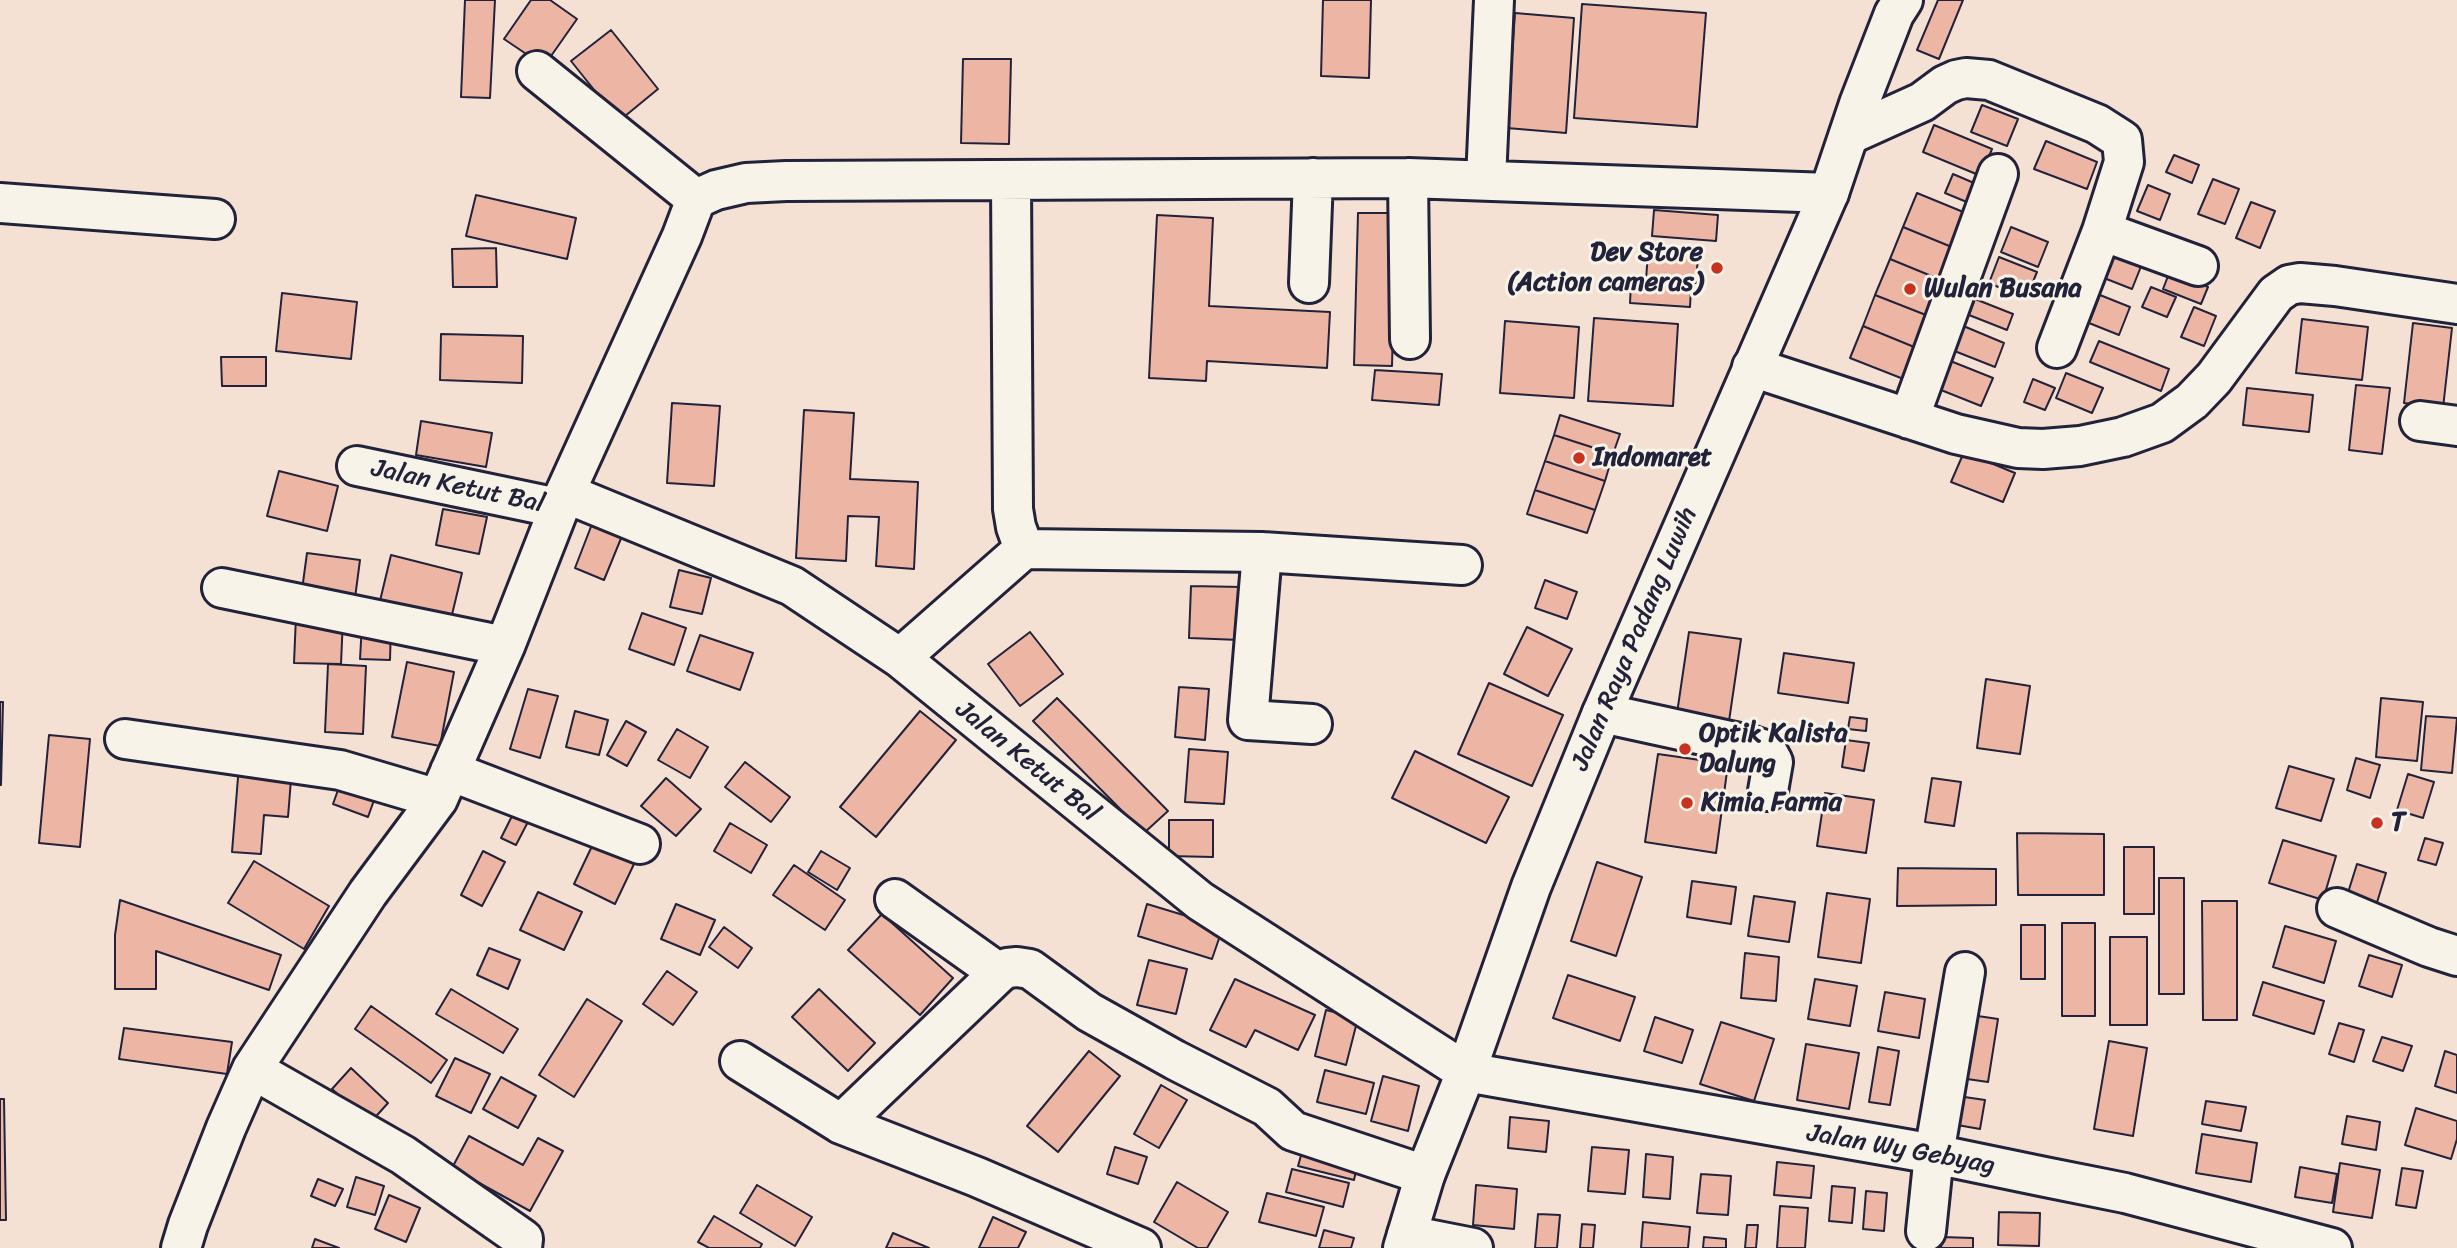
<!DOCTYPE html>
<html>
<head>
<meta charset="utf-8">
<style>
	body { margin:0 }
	canvas { display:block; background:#f4e1d4 }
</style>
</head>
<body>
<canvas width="2457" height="1248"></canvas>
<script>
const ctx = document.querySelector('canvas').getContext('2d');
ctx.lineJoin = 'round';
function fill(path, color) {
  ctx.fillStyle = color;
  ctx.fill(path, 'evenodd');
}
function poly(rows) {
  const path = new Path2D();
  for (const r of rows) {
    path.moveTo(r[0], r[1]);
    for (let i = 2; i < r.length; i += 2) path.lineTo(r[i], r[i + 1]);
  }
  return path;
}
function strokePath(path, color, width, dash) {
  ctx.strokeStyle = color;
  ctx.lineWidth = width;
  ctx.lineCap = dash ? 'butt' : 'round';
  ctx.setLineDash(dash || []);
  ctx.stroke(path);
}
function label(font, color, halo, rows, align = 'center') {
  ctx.font = font + ' Sriracha,sans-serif';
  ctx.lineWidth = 6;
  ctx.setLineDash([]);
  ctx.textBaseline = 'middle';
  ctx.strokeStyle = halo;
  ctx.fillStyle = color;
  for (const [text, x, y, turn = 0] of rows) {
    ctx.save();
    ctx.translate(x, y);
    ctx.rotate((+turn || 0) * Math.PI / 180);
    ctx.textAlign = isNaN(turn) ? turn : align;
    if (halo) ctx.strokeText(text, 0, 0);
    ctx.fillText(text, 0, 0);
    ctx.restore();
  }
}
const building = poly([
	[465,0,495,0,490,98,461,97,465,0],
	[531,0,550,0,577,19,544,66,504,39,531,0],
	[1323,0,1371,0,1369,78,1321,76,1323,0],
	[1938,0,1963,0,1939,59,1917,50,1938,0],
	[1582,4,1706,13,1697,127,1574,118,1582,4],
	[1515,13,1574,18,1566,133,1507,128,1515,13],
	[611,30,658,89,619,121,571,61,611,30],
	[963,59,1011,59,1009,144,961,143,963,59],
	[1982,105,2018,119,2007,146,1971,132,1982,105],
	[1934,125,1992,149,1981,176,1923,152,1934,125],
	[2046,141,2097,162,2087,189,2034,169,2046,141],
	[2174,155,2199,165,2192,183,2166,172,2174,155],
	[1953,174,1981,186,1974,205,1945,193,1953,174],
	[2213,179,2239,189,2225,224,2198,214,2213,179],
	[2148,185,2170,194,2160,220,2137,211,2148,185],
	[1917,193,1973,216,1959,250,1903,227,1917,193],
	[476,195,576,218,567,259,466,236,476,195],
	[2251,202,2275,211,2260,248,2236,238,2251,202],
	[1654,210,1718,215,1716,241,1652,236,1654,210],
	[1358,213,1396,213,1392,366,1354,365,1358,213],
	[1157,215,1213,218,1209,306,1330,312,1327,368,1207,361,1206,381,1149,378,1157,215],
	[1903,227,1959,250,1946,282,1890,259,1903,227],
	[2011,227,2048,242,2038,267,2001,252,2011,227],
	[496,248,497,287,453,287,452,249,496,248],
	[1648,252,1698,256,1696,283,1646,280,1648,252],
	[2114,253,2142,264,2132,289,2104,278,2114,253],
	[1999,257,2037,272,2026,299,1989,283,1999,257],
	[1890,259,1946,282,1931,317,1875,295,1890,259],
	[2170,271,2208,287,2201,304,2163,289,2170,271],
	[1631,284,1691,289,1690,307,1630,303,1631,284],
	[2151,287,2176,297,2167,317,2142,307,2151,287],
	[282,293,357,302,351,359,276,351,282,293],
	[1875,295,1931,317,1919,349,1863,326,1875,295],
	[2100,295,2130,307,2119,335,2089,323,2100,295],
	[1975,299,2013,314,2007,330,1969,315,1975,299],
	[2194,307,2216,316,2204,346,2181,337,2194,307],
	[1594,318,1678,324,1673,406,1588,401,1594,318],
	[2302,319,2368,327,2362,380,2296,373,2302,319],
	[1505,321,1579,327,1574,398,1500,393,1505,321],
	[2413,323,2452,328,2443,408,2404,403,2413,323],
	[1961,325,2004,343,1995,367,1952,350,1961,325],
	[1863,326,1919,349,1906,380,1850,358,1863,326],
	[441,334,523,336,522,383,440,380,441,334],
	[2099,341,2169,369,2161,391,2090,362,2099,341],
	[221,357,266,357,266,386,222,386,221,357],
	[1948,360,1993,378,1981,406,1936,388,1948,360],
	[1375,370,1442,374,1439,405,1372,400,1375,370],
	[2066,373,2103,388,2092,413,2056,398,2066,373],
	[2033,379,2055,388,2045,410,2024,402,2033,379],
	[2356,385,2390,388,2382,454,2349,450,2356,385],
	[2247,388,2313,395,2309,432,2243,425,2247,388],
	[672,403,720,406,714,486,667,483,672,403],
	[804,410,854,413,850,479,918,482,914,569,876,566,879,517,848,516,846,561,796,558,804,410],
	[1560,415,1620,434,1613,454,1554,435,1560,415],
	[421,421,492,433,486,467,416,455,421,421],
	[1554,435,1613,454,1605,481,1545,461,1554,435],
	[1964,452,2015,473,2003,502,1951,482,1964,452],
	[1545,461,1605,481,1595,510,1535,490,1545,461],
	[279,471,338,486,327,531,267,516,279,471],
	[1535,490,1595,510,1587,533,1527,514,1535,490],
	[443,509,487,517,479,554,436,545,443,509],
	[592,524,622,536,604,580,575,568,592,524],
	[307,553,360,560,355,598,302,590,307,553],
	[391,555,462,573,450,623,379,605,391,555],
	[679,570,711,578,702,614,670,607,679,570],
	[1545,580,1577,592,1567,619,1535,608,1545,580],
	[1191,586,1242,587,1240,640,1189,638,1191,586],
	[642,613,686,628,674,665,629,649,642,613],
	[296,616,343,618,341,664,294,663,296,616],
	[362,624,391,625,390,660,360,659,362,624],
	[1527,627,1572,649,1548,696,1504,674,1527,627],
	[1030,632,1063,674,1020,706,988,664,1030,632],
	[1689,632,1741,639,1728,728,1676,720,1689,632],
	[700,635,753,653,740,690,687,671,700,635],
	[1784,653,1854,663,1848,703,1778,693,1784,653],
	[407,662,454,672,440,746,392,737,407,662],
	[328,664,366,666,363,734,325,732,328,664],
	[1986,679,2030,686,2020,754,1977,748,1986,679],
	[1489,683,1563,715,1532,786,1458,754,1489,683],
	[1179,687,1209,689,1205,740,1175,737,1179,687],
	[528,689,558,696,540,758,510,749,528,689],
	[1057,698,1168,811,1144,833,1033,721,1057,698],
	[2381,698,2423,702,2417,761,2376,757,2381,698],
	[0,702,3,702,1,785,0,785,0,702],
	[575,711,608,720,599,755,566,747,575,711],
	[920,711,956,740,876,837,840,807,920,711],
	[2426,716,2457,718,2452,773,2421,770,2426,716],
	[1850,717,1867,719,1866,731,1848,729,1850,717],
	[626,721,646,732,627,766,607,755,626,721],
	[677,729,708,747,690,778,658,760,677,729],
	[49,735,90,739,80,847,39,843,49,735],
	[1846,740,1869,743,1864,771,1842,767,1846,740],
	[1189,749,1228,752,1224,804,1185,802,1189,749],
	[1415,751,1509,797,1486,843,1392,798,1415,751],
	[1658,754,1728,764,1716,853,1645,842,1658,754],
	[2356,758,2380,765,2370,798,2347,790,2356,758],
	[745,762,790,797,771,822,725,787,745,762],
	[239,765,292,767,288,817,264,815,261,854,232,852,239,765],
	[2289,766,2334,779,2321,821,2276,808,2289,766],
	[2408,774,2434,782,2423,818,2397,810,2408,774],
	[343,776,378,789,368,817,333,804,343,776],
	[666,778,701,809,676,836,641,806,666,778],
	[1932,778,1961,782,1954,826,1925,822,1932,778],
	[1825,793,1874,800,1866,853,1817,846,1825,793],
	[516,808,531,816,516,845,501,838,516,808],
	[1169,820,1213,820,1213,857,1169,856,1169,820],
	[730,823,767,845,751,873,714,851,730,823],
	[2017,833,2104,834,2104,895,2018,895,2017,833],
	[2425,838,2443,843,2436,865,2418,860,2425,838],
	[2283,840,2336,856,2323,900,2269,883,2283,840],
	[593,844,634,864,615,904,574,884,593,844],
	[2124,847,2154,847,2154,914,2124,914,2124,847],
	[483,851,505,862,482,906,461,895,483,851],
	[821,851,850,868,837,890,808,872,821,851],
	[254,861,329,906,304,949,228,903,254,861],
	[1597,862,1642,877,1616,956,1571,941,1597,862],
	[2357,864,2386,873,2375,909,2346,899,2357,864],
	[794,865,845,900,825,930,773,895,794,865],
	[1898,868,1996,869,1996,905,1897,906,1898,868],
	[2159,878,2184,878,2184,994,2159,994,2159,878],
	[1692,881,1736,887,1731,924,1687,917,1692,881],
	[538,892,582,912,564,950,520,930,538,892],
	[1827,893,1870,899,1861,963,1818,957,1827,893],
	[1754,896,1795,902,1789,942,1748,936,1754,896],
	[120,900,281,955,269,990,156,951,156,989,115,989,115,935,120,900],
	[2202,901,2237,901,2237,1020,2203,1020,2202,901],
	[676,904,715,920,700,955,661,939,676,904],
	[1147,904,1223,927,1212,959,1138,936,1147,904],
	[882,914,953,978,920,1015,848,950,882,914],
	[2062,923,2095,923,2095,1016,2062,1016,2062,923],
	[2021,925,2045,925,2045,979,2021,979,2021,925],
	[2285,926,2336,941,2324,983,2273,967,2285,926],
	[724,927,752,948,738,968,709,947,724,927],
	[2110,937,2147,937,2147,1025,2110,1025,2110,937],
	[489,948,520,960,508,989,477,975,489,948],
	[1745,953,1779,957,1776,1001,1741,998,1745,953],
	[2369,955,2402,965,2392,997,2359,986,2369,955],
	[1149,960,1187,969,1176,1014,1137,1005,1149,960],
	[667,971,697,992,673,1025,643,1004,667,971],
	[1568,975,1635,997,1620,1041,1553,1018,1568,975],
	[1235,979,1315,1015,1298,1050,1255,1030,1246,1047,1210,1030,1235,979],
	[1815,979,1857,986,1850,1026,1808,1019,1815,979],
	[2263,982,2324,1001,2314,1034,2253,1015,2263,982],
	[451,989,518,1029,503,1053,436,1014,451,989],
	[819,989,875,1043,848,1071,792,1017,819,989],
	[1885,992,1925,999,1919,1038,1878,1031,1885,992],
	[587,999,622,1021,574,1097,539,1075,587,999],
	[371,1006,447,1060,431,1083,355,1029,371,1006],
	[1326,1010,1358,1018,1346,1065,1315,1056,1326,1010],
	[1971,1015,1998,1019,1988,1082,1960,1078,1971,1015],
	[1655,1017,1693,1030,1682,1063,1644,1051,1655,1017],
	[1721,1022,1774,1039,1754,1101,1700,1084,1721,1022],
	[2339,1023,2364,1030,2354,1062,2329,1054,2339,1023],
	[124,1028,232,1042,227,1074,119,1059,124,1028],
	[2382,1037,2412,1046,2403,1071,2373,1061,2382,1037],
	[2109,1041,2147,1048,2133,1136,2094,1129,2109,1041],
	[1806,1044,1859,1053,1849,1109,1797,1100,1806,1044],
	[1878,1047,1899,1051,1890,1105,1869,1102,1878,1047],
	[1089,1051,1120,1076,1058,1152,1027,1126,1089,1051],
	[2445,1051,2457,1055,2457,1093,2435,1086,2445,1051],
	[455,1058,490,1074,471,1113,436,1096,455,1058],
	[351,1068,388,1103,370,1123,332,1089,351,1068],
	[1325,1070,1374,1083,1366,1114,1317,1102,1325,1070],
	[1383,1076,1419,1086,1408,1131,1371,1121,1383,1076],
	[501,1077,536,1096,518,1128,483,1109,501,1077],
	[1161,1085,1187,1100,1159,1148,1134,1134,1161,1085],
	[1951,1095,1985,1100,1980,1129,1946,1123,1951,1095],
	[0,1099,4,1099,6,1220,0,1220,0,1099],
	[2206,1101,2246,1107,2241,1131,2202,1124,2206,1101],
	[2416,1108,2457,1121,2457,1139,2451,1159,2405,1145,2416,1108],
	[2347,1116,2380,1122,2376,1150,2342,1144,2347,1116],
	[1510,1117,1549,1121,1546,1152,1508,1148,1510,1117],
	[2202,1134,2257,1143,2251,1182,2196,1173,2202,1134],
	[469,1136,523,1165,538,1138,563,1151,530,1211,452,1168,469,1136],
	[1304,1145,1359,1158,1354,1180,1298,1166,1304,1145],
	[1115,1147,1147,1157,1138,1184,1107,1174,1115,1147],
	[1592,1147,1629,1150,1625,1194,1588,1191,1592,1147],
	[1646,1154,1673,1157,1670,1199,1643,1197,1646,1154],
	[1777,1162,1814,1166,1811,1198,1774,1195,1777,1162],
	[2340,1163,2380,1170,2372,1218,2333,1212,2340,1163],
	[2300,1167,2337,1174,2332,1203,2295,1197,2300,1167],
	[2402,1168,2423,1171,2416,1208,2396,1205,2402,1168],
	[1292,1169,1349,1183,1343,1207,1286,1192,1292,1169],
	[1701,1174,1731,1176,1728,1215,1697,1213,1701,1174],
	[356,1177,384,1186,375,1215,347,1207,356,1177],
	[318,1179,343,1189,335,1206,311,1196,318,1179],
	[1177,1182,1228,1212,1207,1248,1198,1248,1154,1222,1177,1182],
	[757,1185,812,1217,795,1246,740,1213,757,1185],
	[1476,1185,1517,1189,1514,1229,1473,1225,1476,1185],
	[1832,1186,1855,1188,1852,1223,1829,1221,1832,1186],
	[1866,1191,1887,1193,1884,1231,1863,1229,1866,1191],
	[1267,1193,1324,1207,1316,1236,1259,1222,1267,1193],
	[389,1195,420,1208,406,1242,375,1229,389,1195],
	[1780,1206,1808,1208,1805,1248,1777,1248,1780,1206],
	[1999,1212,2040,1213,2039,1246,1998,1245,1999,1212],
	[1538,1214,1560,1215,1557,1248,1535,1248,1538,1214],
	[714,1216,762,1244,760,1248,709,1248,698,1242,714,1216],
	[993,1217,1026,1232,1018,1248,979,1248,993,1217],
	[1643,1222,1690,1227,1688,1248,1641,1248,1643,1222],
	[1582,1224,1595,1225,1593,1248,1580,1248,1582,1224],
	[1747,1225,1758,1225,1756,1248,1745,1248,1747,1225],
	[1324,1230,1354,1238,1351,1248,1319,1248,1324,1230],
	[893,1233,929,1248,886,1248,893,1233],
	[1704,1237,1726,1239,1726,1248,1703,1248,1704,1237],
	[1942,1237,1973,1238,1973,1248,1941,1248,1942,1237],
	[315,1239,339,1248,312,1248,315,1239]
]);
fill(building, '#edb6a4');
strokePath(building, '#22223b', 2);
const minor = poly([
	[537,71,696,199],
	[1849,135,1922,102,1945,85,1956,80,1966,78,1989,80,2097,124,2122,140,2124,162,2102,231],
	[1408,178,1410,339],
	[1486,180,1494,0],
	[1011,181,1013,509,1016,527,1024,549],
	[0,203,215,219],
	[1309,283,1313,178],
	[2057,348,2102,231,2198,266],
	[1752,367,1956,434,2018,448,2043,449,2080,446,2123,437,2162,423,2192,401,2214,378,2276,294,2289,285,2300,283,2335,286,2457,304],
	[1909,419,1998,174],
	[2420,421,2457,426],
	[357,466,558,508],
	[565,493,792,586,900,658,1200,901,1466,1072,1934,1154,2045,1177,2125,1193,2332,1248],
	[1262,552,1248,720,1312,724],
	[222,588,505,646],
	[900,658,1024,549,1262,552,1462,565],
	[1602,713,1753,746,1767,751,1773,762,1768,791],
	[125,739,340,770,438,799],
	[450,771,640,844],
	[895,899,999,973],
	[2337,908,2429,947,2457,956],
	[740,1061,841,1124,977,1177,1141,1248],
	[252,1069,403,1155,523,1239,522,1248],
	[841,1124,999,973,1007,968,1017,967,1030,969,1089,1012,1175,1060,1267,1107,1293,1131,1425,1175],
	[1926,1231,1934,1154,1965,972],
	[1407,1235,1473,1248],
	[181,1248,188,1225,226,1128,252,1069,368,893,438,799,505,646,565,493,682,236,696,199,716,190,746,183,786,181,1408,178,1829,193]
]);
const major = poly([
	[1403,1248,1425,1175,1466,1072,1531,887,1602,713,1829,193,1859,104,1894,14,1903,0]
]);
strokePath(minor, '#22223b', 44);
strokePath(major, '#22223b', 44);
strokePath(minor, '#f7f3e8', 38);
strokePath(major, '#f7f3e8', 38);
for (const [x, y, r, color] of [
	[1717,268,7,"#c8321e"],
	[1910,289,7,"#c8321e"],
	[1579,458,7,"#c8321e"],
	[1685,749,7,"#c8321e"],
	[1687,803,7,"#c8321e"],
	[2377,823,7,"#c8321e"]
]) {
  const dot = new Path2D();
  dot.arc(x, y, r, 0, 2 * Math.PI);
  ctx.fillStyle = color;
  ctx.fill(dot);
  strokePath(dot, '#f7f3e8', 2.5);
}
label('bold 26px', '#22223b', '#f7f3e8', [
	["Dev Store",1703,253,"right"],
	["(Action cameras)",1703,283,"right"],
	["Wulan Busana",1924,289],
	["Indomaret",1593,458],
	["Optik Kalista",1699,734],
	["Dalung",1699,764],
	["Kimia Farma",1701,803],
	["T",2391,823]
], 'left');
label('26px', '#22223b', '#f7f3e8', [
	["Jalan Ketut Bal",458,487,12],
	["Jalan Raya Padang Luwih",1635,639,-67],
	["Jalan Ketut Bal",1027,762,39],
	["Jalan Wy Gebyag",1901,1150,10]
]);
</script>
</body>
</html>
